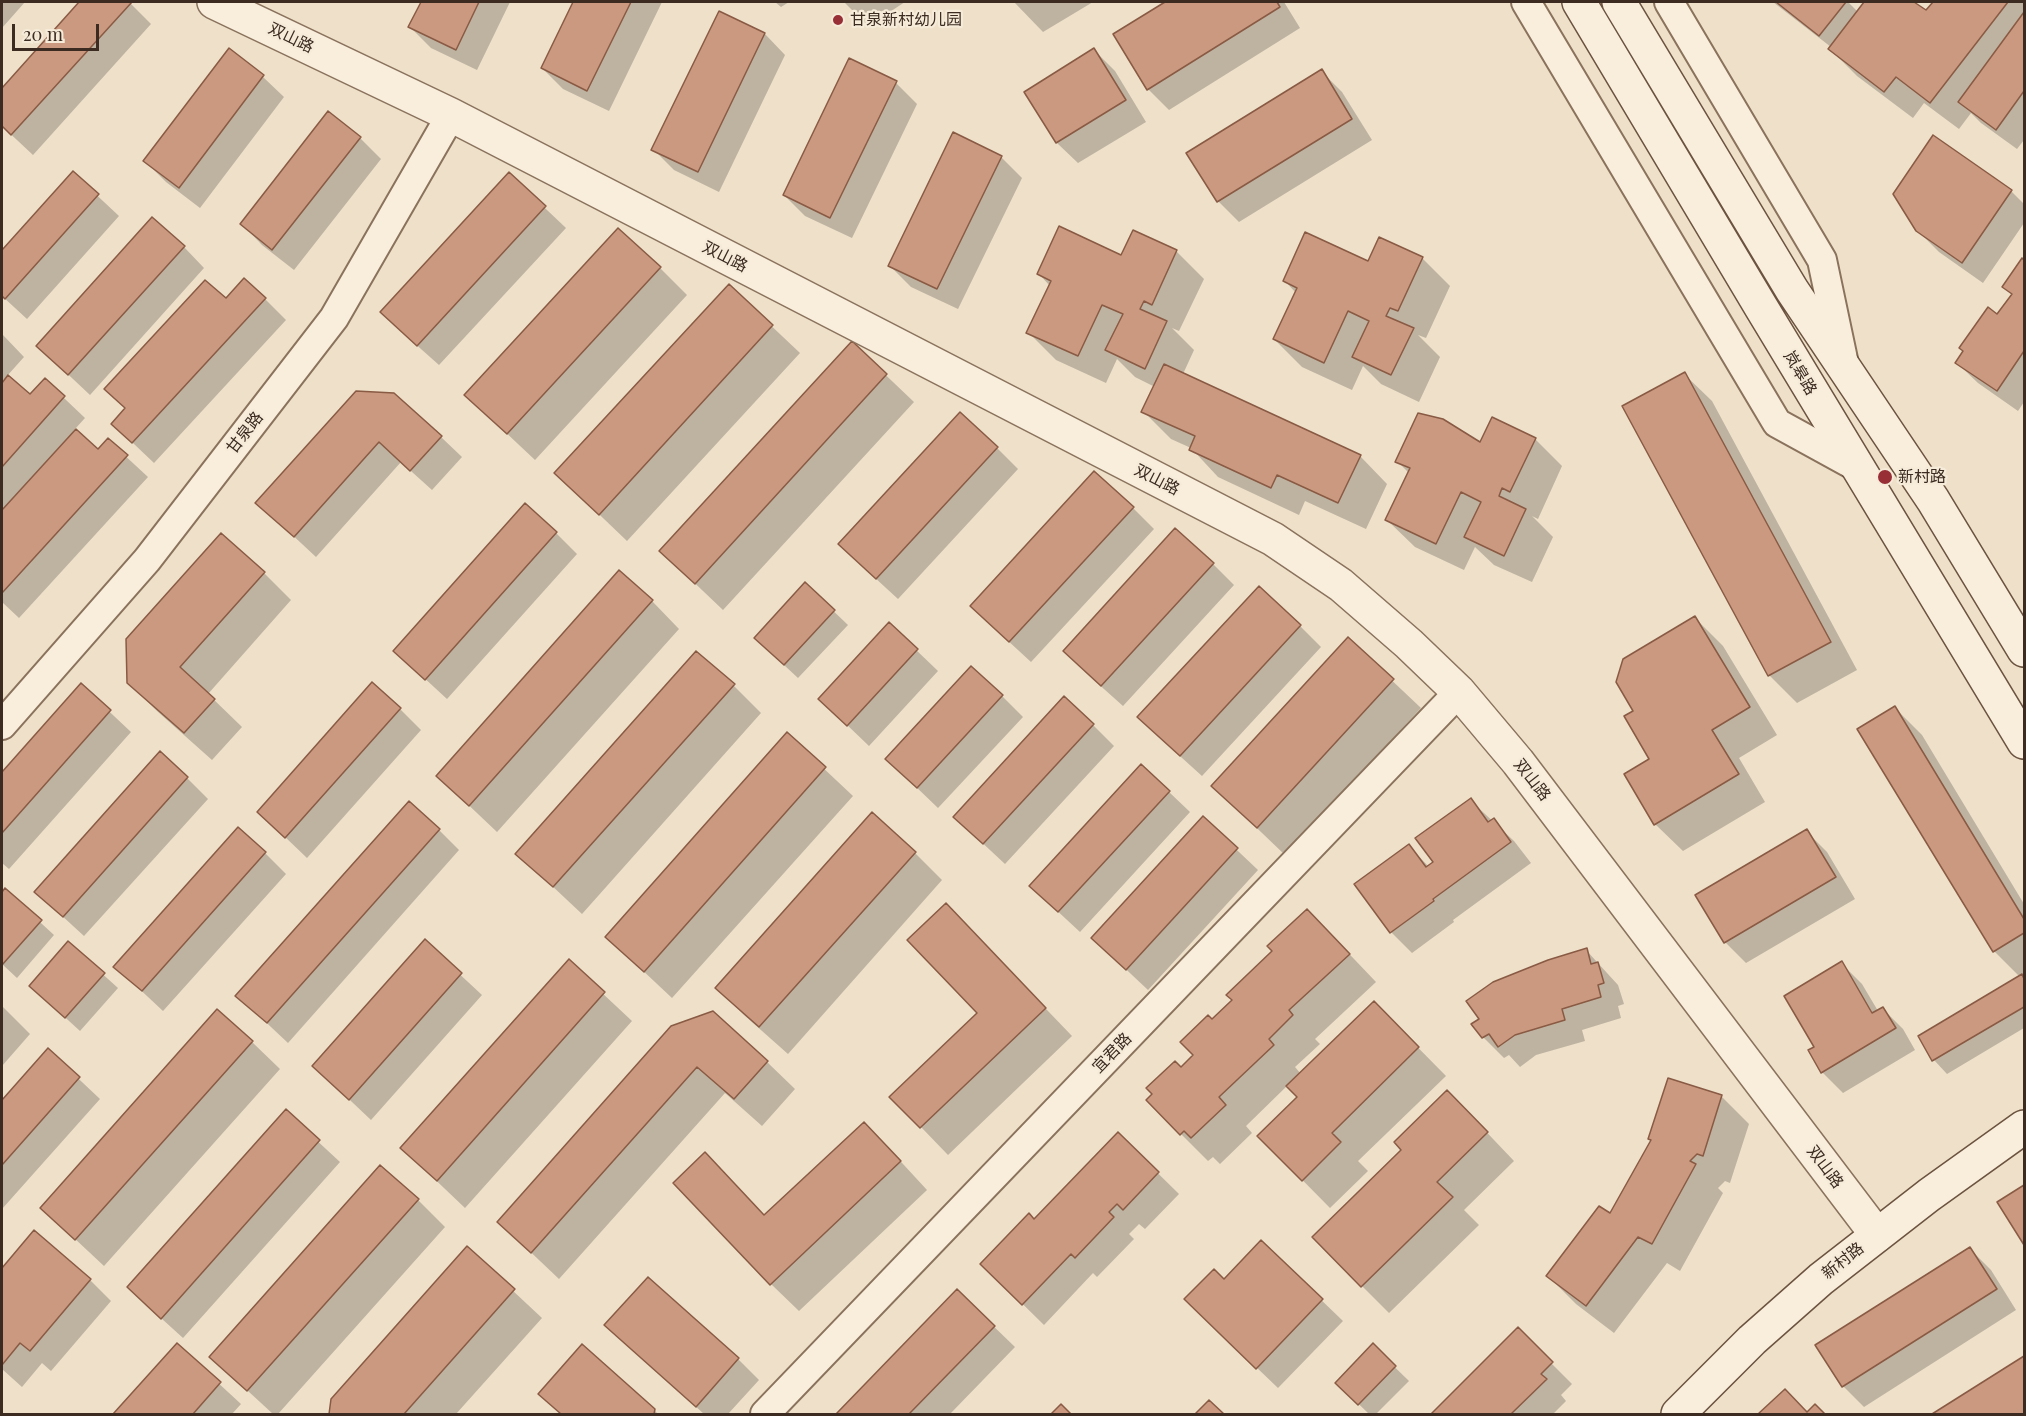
<!DOCTYPE html>
<html>
<head>
<meta charset="utf-8">
<style>
	body { margin:0 }
	#map { position:relative; width:2026px; height:1416px; overflow:hidden; background:#eee0c9; font-family:"Playfair Display",serif }
	canvas { display:block }
	.frame { position:absolute; inset:0; border:3px solid #3b2b21; pointer-events:none }
	.scale { position:absolute; left:12px; top:24px; width:87px; height:27px; box-sizing:border-box; border:3px solid #3b2b21; border-top:0; padding-left:8px; font-size:18px; line-height:21px; white-space:nowrap; color:#3b2b21; -webkit-text-stroke:4px #f5ebd8; paint-order:stroke }
</style>
</head>
<body>
<div id="map">
<canvas width="2026" height="1416"></canvas>
<div class="frame"></div>
<div class="scale">20 m</div>
</div>
<script>
const ctx = document.querySelector('canvas').getContext('2d');
ctx.lineJoin = 'round';
function fill(path, color) {
  ctx.fillStyle = color;
  ctx.fill(path, 'evenodd');
}
function poly(rows) {
  const path = new Path2D();
  for (const r of rows) {
    path.moveTo(r[0], r[1]);
    for (let i = 2; i < r.length; i += 2) path.lineTo(r[i], r[i + 1]);
  }
  return path;
}
function strokePath(path, color, width, dash) {
  ctx.strokeStyle = color;
  ctx.lineWidth = width;
  ctx.lineCap = dash ? 'butt' : 'round';
  ctx.setLineDash(dash || []);
  ctx.stroke(path);
}
function label(font, color, halo, rows, align = 'center') {
  ctx.font = font + ' "Playfair Display","Noto Sans SC",serif';
  ctx.lineWidth = 4.5;
  ctx.setLineDash([]);
  ctx.textBaseline = 'middle';
  ctx.strokeStyle = halo;
  ctx.fillStyle = color;
  for (const [text, x, y, turn = 0] of rows) {
    ctx.save();
    ctx.translate(x, y);
    ctx.rotate((+turn || 0) * Math.PI / 180);
    ctx.textAlign = isNaN(turn) ? turn : align;
    if (halo) ctx.strokeText(text, 0, 0);
    ctx.fillText(text, 0, 0);
    ctx.restore();
  }
}
fill(poly([
	[2,2,25,2,2,28],
	[81,2,129,2,151,24,33,155,2,126,2,90],
	[423,2,510,2,477,70,431,48,410,27],
	[575,2,662,2,609,111,563,89,542,68],
	[775,2,789,2,781,7],
	[844,2,905,2,868,26],
	[1014,2,1093,2,1043,32],
	[1168,2,1284,2,1300,28,1169,110,1148,89,1115,35],
	[1773,2,1848,2,1858,12,1866,2,1912,2,1926,12,1935,2,2024,2,2024,140,2017,149,1981,123,1971,113,1959,129,1924,103,1913,118,1857,76,1830,49,1831,47],
	[720,13,765,34,785,55,719,192,674,170,653,149],
	[229,50,263,77,284,97,200,208,166,182,145,161],
	[1094,50,1115,71,1146,122,1078,163,1057,143,1026,92],
	[850,60,896,83,917,104,852,238,805,216,784,195],
	[1321,71,1342,92,1372,140,1239,222,1218,201,1188,153],
	[360,138,381,159,294,270,262,245,242,224],
	[1001,157,1022,178,958,309,911,287,890,266],
	[73,173,119,216,27,319,2,296,2,253],
	[509,174,566,228,439,365,403,333],
	[2011,191,2024,204,2024,223,1983,283,1939,252,1917,230],
	[184,247,204,268,90,395,38,346],
	[1176,251,1204,279,1179,331,1172,328,1194,350,1183,374,1360,456,1387,484,1366,529,1305,501,1299,515,1218,477,1191,448,1171,439,1143,411,1155,387,1135,377,1117,359,1106,383,1056,360,1028,332,1050,286,1039,274,1122,257],
	[1422,258,1450,286,1426,338,1418,335,1440,357,1419,402,1381,384,1363,366,1352,390,1302,367,1274,339,1296,293,1285,281,1368,263],
	[2022,260,2024,261,2024,402,2018,411,1978,383,1957,363,1998,316,2013,296,2004,287],
	[660,268,687,295,535,460,466,395],
	[729,286,800,353,627,541,556,473],
	[265,299,286,320,154,463,113,424,226,300],
	[2,334,24,357,7,376,30,396,45,380,85,418,75,429,98,451,108,440,148,477,19,618,2,602],
	[852,343,914,402,723,610,661,551],
	[1684,374,1712,401,1857,670,1797,703,1769,675],
	[356,392,441,437,462,457,432,490,401,462,316,557,258,503],
	[1535,439,1562,466,1538,519,1532,516,1553,537,1532,582,1494,565,1475,547,1464,570,1415,547,1387,520,1409,473,1397,461,1481,444],
	[997,448,1018,469,898,599,861,565],
	[1133,508,1154,529,1031,662,993,627],
	[556,533,577,554,447,699,395,651],
	[1213,564,1234,585,1123,706,1085,672],
	[264,573,291,600,208,694,242,727,212,760,157,711,129,683],
	[805,584,848,625,798,678,770,652],
	[652,601,679,629,497,832,438,776],
	[1695,618,1723,646,1777,735,1739,758,1765,802,1683,851,1655,824,1651,760,1635,711],
	[889,624,938,671,869,746,820,699],
	[1300,626,1321,647,1202,776,1160,738],
	[1348,639,1421,708,1285,855,1213,786],
	[81,685,131,732,9,869,2,863,2,774],
	[733,685,761,713,582,914,517,853],
	[1002,696,1023,717,938,808,887,759],
	[1895,708,1922,735,2024,904,2024,977,2023,977,2024,979,2024,1028,1947,1074,1934,1060,2020,977,1994,951],
	[400,709,421,730,307,858,259,812],
	[1093,725,1114,746,1005,864,976,837],
	[787,734,853,796,672,998,607,937],
	[187,778,208,799,84,936,36,892],
	[1169,792,1190,812,1080,932,1052,906],
	[1470,800,1514,841,1531,863,1453,920,1454,922,1412,953,1391,932,1409,846,1429,867,1435,863],
	[1203,818,1258,870,1148,990,1114,958],
	[439,830,459,850,288,1043,237,995],
	[1806,831,1827,852,1855,899,1746,963,1725,942,1697,896],
	[265,853,286,874,163,1011,116,967],
	[915,853,942,880,788,1054,744,1015,717,988],
	[5,890,54,935,17,978,2,964,2,894],
	[973,933,1072,1036,948,1155,921,1127,979,1013],
	[1334,938,1376,982,1315,1039,1320,1044,1295,1067,1301,1074,1374,1003,1446,1076,1358,1161,1368,1171,1330,1208,1259,1136,1299,1097,1288,1085,1246,1126,1252,1133,1220,1164,1213,1157,1208,1161,1181,1134,1181,1069,1195,1055,1212,1021],
	[425,942,482,995,371,1120,314,1066],
	[68,943,118,988,80,1031,45,999],
	[1586,950,1618,985,1624,1004,1618,1006,1621,1018,1582,1030,1585,1041,1536,1055,1520,1067,1509,1055,1504,1058,1483,1037,1474,1024],
	[569,962,632,1021,465,1208,402,1148],
	[1841,963,1862,984,1878,1011,1882,1008,1903,1029,1915,1050,1843,1093,1822,1072,1816,1048],
	[2,1006,30,1034,2,1066],
	[672,1027,767,1062,795,1089,762,1126,725,1093,559,1279,499,1222],
	[252,1042,280,1069,104,1266,42,1208],
	[48,1050,100,1099,2,1209,2,1102],
	[1721,1096,1749,1124,1730,1183,1725,1181,1718,1188,1723,1193,1680,1271,1667,1263,1614,1333,1576,1304,1548,1276,1611,1216],
	[286,1112,340,1162,183,1338,150,1308],
	[1474,1119,1514,1161,1464,1210,1479,1225,1389,1313,1362,1286,1403,1150],
	[1118,1134,1179,1194,1145,1229,1139,1224,1129,1234,1134,1239,1097,1277,1093,1273,1044,1325,982,1264,1034,1221],
	[891,1151,927,1190,799,1311,771,1284,765,1217],
	[2024,1186,2024,1242,1999,1202],
	[418,1200,445,1227,278,1414,273,1414,211,1357],
	[34,1232,90,1280,111,1301,51,1371,42,1363,22,1387,2,1369,2,1270],
	[1261,1242,1343,1321,1278,1388,1207,1320,1224,1281],
	[467,1248,542,1318,456,1414,330,1414,332,1400],
	[1970,1249,1991,1270,2016,1310,1864,1407,1843,1386],
	[957,1291,1015,1347,950,1414,838,1414],
	[606,1325,738,1359,759,1380,728,1414,704,1414],
	[1518,1330,1572,1384,1561,1395,1566,1401,1553,1414,1433,1414],
	[177,1345,241,1404,232,1414,115,1414],
	[1373,1346,1409,1381,1376,1414,1369,1414,1337,1383],
	[2024,1357,2024,1414,1934,1414],
	[1785,1391,1807,1413,1815,1406,1823,1414,1760,1414],
	[540,1394,654,1410,658,1414,561,1414]
]), '#0003');
const building = poly([
	[79,2,132,2,11,135,2,126,2,88,79,2],
	[421,2,479,2,456,50,408,27,421,2],
	[573,2,631,2,587,91,541,68,573,2],
	[1165,2,1277,2,1280,7,1147,90,1113,34,1165,2],
	[1776,2,1846,2,1819,36,1776,2],
	[1864,2,1914,2,1926,10,1933,2,2008,2,1930,103,1896,77,1884,92,1828,49,1864,2],
	[719,11,765,33,698,172,651,150,719,11],
	[2024,12,2024,91,1996,130,1958,102,2024,12],
	[229,48,264,75,179,188,143,161,229,48],
	[1094,48,1126,100,1056,143,1024,92,1094,48],
	[849,58,897,81,830,218,783,195,849,58],
	[1322,69,1352,119,1217,202,1186,153,1322,69],
	[328,111,361,137,272,250,240,224,328,111],
	[953,132,1002,156,937,289,888,266,953,132],
	[1933,135,2012,190,1962,263,1916,231,1893,194,1933,135],
	[73,171,99,194,5,299,2,296,2,250,73,171],
	[509,172,546,206,417,346,380,312,509,172],
	[152,217,185,246,68,375,36,346,152,217],
	[1059,226,1121,255,1133,230,1177,250,1152,305,1144,301,1140,309,1167,321,1145,369,1105,350,1123,314,1102,305,1078,356,1026,333,1051,281,1037,274,1059,226],
	[618,228,661,267,507,434,464,395,618,228],
	[1305,232,1368,261,1379,237,1423,257,1398,311,1390,308,1386,316,1414,328,1391,375,1352,357,1369,321,1348,311,1324,363,1273,339,1297,288,1283,281,1305,232],
	[2022,258,2024,260,2024,351,1997,391,1955,363,1963,351,1959,348,1988,307,1997,314,2012,294,2002,287,2022,258],
	[244,278,266,298,132,443,111,424,125,408,104,389,205,280,226,298,244,278],
	[729,284,773,325,599,515,554,473,729,284],
	[852,341,887,374,695,584,659,551,852,341],
	[1164,364,1361,455,1338,503,1277,475,1271,488,1189,450,1195,436,1141,412,1164,364],
	[1685,372,1831,642,1768,676,1622,406,1685,372],
	[8,375,30,394,45,378,65,396,2,467,2,383,8,375],
	[356,391,394,393,442,436,410,471,379,442,294,537,255,503,356,391],
	[960,412,998,447,876,579,838,544,960,412],
	[1418,413,1443,419,1480,442,1492,417,1536,438,1510,492,1502,488,1499,496,1526,509,1504,556,1464,537,1481,502,1461,492,1436,544,1385,520,1410,468,1395,462,1418,413],
	[76,429,98,449,108,438,128,455,2,593,2,510,76,429],
	[1094,471,1134,507,1009,642,970,606,1094,471],
	[525,503,557,532,425,680,393,651,525,503],
	[1175,528,1214,563,1101,686,1063,651,1175,528],
	[221,533,265,572,180,667,215,699,184,733,127,683,126,639,221,533],
	[619,570,653,600,469,806,436,776,619,570],
	[805,582,835,610,784,665,754,638,805,582],
	[1259,586,1301,625,1180,756,1137,717,1259,586],
	[1695,616,1750,707,1712,730,1739,774,1654,825,1624,774,1649,759,1624,716,1633,711,1616,682,1623,659,1695,616],
	[889,622,918,649,847,726,818,699,889,622],
	[1348,637,1394,679,1257,828,1211,786,1348,637],
	[696,651,735,684,553,887,515,854,696,651],
	[971,666,1003,695,917,788,885,759,971,666],
	[372,682,401,708,285,838,257,812,372,682],
	[81,683,111,710,2,833,2,772,81,683],
	[1064,696,1094,724,983,844,953,817,1064,696],
	[1895,706,2024,919,2024,933,1993,952,1857,729,1895,706],
	[787,732,826,767,644,972,605,937,787,732],
	[160,751,188,777,63,917,34,892,160,751],
	[1141,764,1170,791,1058,912,1029,886,1141,764],
	[1471,798,1488,822,1494,818,1511,842,1433,899,1434,901,1390,933,1354,884,1409,844,1426,867,1433,862,1415,838,1471,798],
	[409,801,440,829,267,1023,235,996,409,801],
	[872,812,916,852,759,1027,715,988,872,812],
	[1203,816,1238,848,1126,970,1091,938,1203,816],
	[238,827,266,852,142,991,113,967,238,827],
	[1807,829,1836,877,1724,943,1695,895,1807,829],
	[5,888,42,920,2,965,2,892,5,888],
	[946,903,1046,1008,920,1128,889,1097,977,1013,907,940,946,903],
	[1307,909,1350,954,1289,1010,1293,1015,1269,1039,1274,1045,1219,1097,1226,1105,1191,1138,1184,1131,1180,1135,1146,1100,1152,1094,1146,1088,1175,1061,1181,1067,1193,1055,1180,1042,1208,1015,1212,1019,1232,1000,1226,995,1272,951,1267,946,1307,909],
	[425,939,462,973,349,1100,312,1066,425,939],
	[68,941,105,973,65,1018,29,986,68,941],
	[1587,948,1591,964,1598,962,1604,983,1598,985,1601,997,1562,1009,1565,1020,1515,1035,1498,1047,1489,1034,1482,1038,1471,1024,1479,1019,1466,1001,1493,982,1548,960,1587,948],
	[569,959,605,992,437,1181,400,1148,569,959],
	[1842,961,1872,1013,1883,1007,1896,1028,1821,1073,1808,1050,1814,1047,1784,996,1842,961],
	[2022,974,2024,979,2024,1007,1932,1061,1918,1036,2022,974],
	[1374,1001,1419,1047,1332,1133,1341,1142,1302,1181,1257,1136,1297,1097,1286,1086,1374,1001],
	[217,1009,253,1041,75,1240,40,1208,217,1009],
	[713,1011,768,1061,734,1099,697,1067,531,1253,497,1222,671,1026,713,1011],
	[48,1048,80,1077,2,1165,2,1100,48,1048],
	[1668,1078,1722,1095,1703,1156,1697,1154,1690,1161,1696,1164,1652,1244,1638,1237,1586,1306,1546,1276,1599,1206,1610,1213,1651,1140,1648,1139,1668,1078],
	[1447,1090,1488,1132,1437,1182,1453,1197,1361,1287,1312,1237,1401,1150,1394,1142,1447,1090],
	[286,1109,320,1140,161,1319,127,1287,286,1109],
	[864,1122,901,1161,770,1285,673,1183,705,1152,764,1215,864,1122],
	[1118,1132,1159,1172,1123,1210,1117,1204,1109,1212,1114,1217,1075,1258,1071,1254,1022,1305,980,1264,1029,1213,1034,1219,1118,1132],
	[380,1165,419,1199,247,1391,209,1357,380,1165],
	[2024,1185,2024,1245,1997,1202,2024,1185],
	[34,1230,91,1279,30,1351,20,1343,2,1365,2,1268,34,1230],
	[1261,1240,1323,1299,1256,1369,1184,1299,1214,1269,1224,1279,1261,1240],
	[467,1246,515,1289,404,1414,329,1414,331,1399,467,1246],
	[1970,1247,1997,1289,1842,1387,1815,1345,1970,1247],
	[648,1277,739,1358,696,1407,604,1325,648,1277],
	[957,1289,995,1326,909,1414,836,1414,957,1289],
	[1518,1327,1553,1362,1541,1374,1547,1379,1511,1414,1431,1414,1518,1327],
	[177,1343,221,1382,193,1414,113,1414,177,1343],
	[1373,1343,1396,1366,1358,1405,1335,1383,1373,1343],
	[582,1344,655,1409,654,1414,561,1414,538,1394,582,1344],
	[2024,1356,2024,1414,1932,1414,2024,1356],
	[1785,1389,1807,1412,1815,1404,1825,1414,1758,1414,1785,1389],
	[1209,1400,1224,1414,1195,1414,1209,1400],
	[1061,1404,1071,1414,1051,1414,1061,1404]
]);
fill(building, '#cb997f');
strokePath(building, '#895a44', 1.5);
const minor = poly([
	[1526,2,1777,423,1859,468],
	[1669,2,1822,260,1844,364],
	[2,725,147,560,334,318,451,115],
	[765,1414,1459,692]
]);
const tertiary = poly([
	[214,2,451,115,1273,539,1341,585,1409,644,1459,692,1518,762,1877,1235]
]);
const secondary = poly([
	[1579,2,1761,307,2024,742],
	[1619,2,1792,290,1933,500,2024,650],
	[1678,1414,1752,1340,1821,1279,1929,1195,2024,1127]
]);
strokePath(minor, '#8a725d', 32);
strokePath(tertiary, '#8a725d', 36);
strokePath(secondary, '#6c5340', 36);
strokePath(minor, '#f9eedc', 28);
strokePath(tertiary, '#f9eedc', 33);
strokePath(secondary, '#f9eedc', 33);
for (const [x, y, r, color] of [
	[838,20,6,"#982f37"],
	[1885,477,8,"#982f37"]
]) {
  const dot = new Path2D();
  dot.arc(x, y, r, 0, 2 * Math.PI);
  ctx.fillStyle = color;
  ctx.fill(dot);
  strokePath(dot, '#f5ebd8', 2);
}
label('16px', '#3b2b21', '#f5ebd8', [
	["甘泉新村幼儿园",850,20],
	["新村路",1898,477]
], 'left');
label('16px', '#3b2b21', '#f5ebd8', [
	["双山路",291,38,26],
	["双山路",725,257,27],
	["岚皋路",1800,373,59],
	["甘泉路",245,433,-52],
	["双山路",1157,480,27],
	["双山路",1532,780,52],
	["宜君路",1112,1053,-46],
	["双山路",1825,1167,53],
	["新村路",1843,1261,-38]
]);
</script>
</body>
</html>
